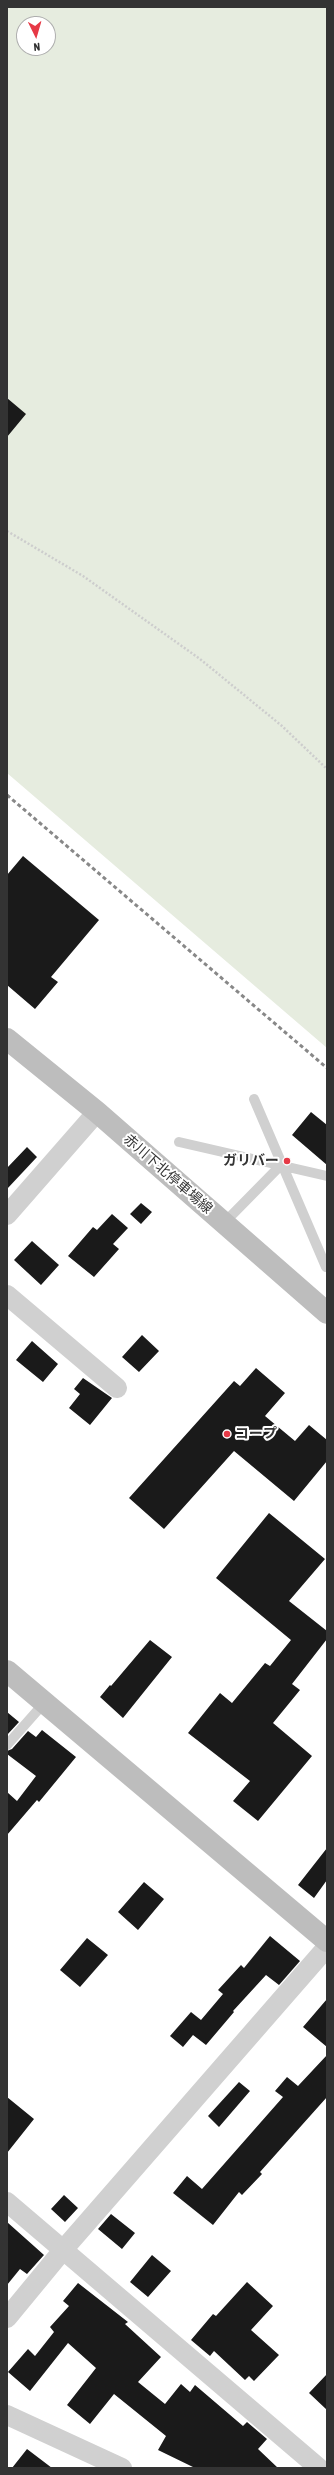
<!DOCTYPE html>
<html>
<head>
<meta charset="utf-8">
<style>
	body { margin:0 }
	#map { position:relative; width:334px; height:2475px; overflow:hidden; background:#fff; font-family:"Asap Condensed",sans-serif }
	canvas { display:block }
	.frame { position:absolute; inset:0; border:8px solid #333; pointer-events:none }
	.north { position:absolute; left:16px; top:16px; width:40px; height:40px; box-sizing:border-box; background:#fff; border:1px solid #adadad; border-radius:50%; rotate:175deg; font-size:11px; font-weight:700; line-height:16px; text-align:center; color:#333 }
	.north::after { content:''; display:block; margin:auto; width:14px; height:18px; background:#e63946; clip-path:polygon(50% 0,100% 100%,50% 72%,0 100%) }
</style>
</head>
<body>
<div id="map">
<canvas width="334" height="2475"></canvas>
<div class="frame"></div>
<div class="north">N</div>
</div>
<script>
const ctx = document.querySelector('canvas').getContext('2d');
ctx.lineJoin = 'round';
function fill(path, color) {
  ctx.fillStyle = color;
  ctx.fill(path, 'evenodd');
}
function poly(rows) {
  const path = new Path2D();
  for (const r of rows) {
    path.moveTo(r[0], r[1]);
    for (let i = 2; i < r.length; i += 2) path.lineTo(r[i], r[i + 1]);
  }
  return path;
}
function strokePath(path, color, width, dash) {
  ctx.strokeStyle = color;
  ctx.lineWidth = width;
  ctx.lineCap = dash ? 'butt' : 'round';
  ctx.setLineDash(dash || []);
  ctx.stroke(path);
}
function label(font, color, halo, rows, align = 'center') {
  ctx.font = font + ' "Asap Condensed","Noto Sans JP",sans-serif';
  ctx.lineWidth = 4;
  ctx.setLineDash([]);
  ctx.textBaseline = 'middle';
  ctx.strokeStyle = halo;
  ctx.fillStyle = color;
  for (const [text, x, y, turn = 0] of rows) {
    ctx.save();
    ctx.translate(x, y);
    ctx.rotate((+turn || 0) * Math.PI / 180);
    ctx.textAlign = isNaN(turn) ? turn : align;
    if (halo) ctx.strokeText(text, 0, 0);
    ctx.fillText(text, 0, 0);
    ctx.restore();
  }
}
fill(poly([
	[7,7,327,7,327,1048,7,773],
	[24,24,48,24,48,48,24,48]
]), '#e6ecdf');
fill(poly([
	[7,398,26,414,7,437],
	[23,856,99,920,51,977,58,982,35,1009,7,985,7,875],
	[311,1112,327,1125,327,1165,292,1135],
	[27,1147,37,1157,7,1189,7,1168],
	[141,1203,152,1212,141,1224,130,1214],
	[112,1214,128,1228,113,1244,119,1249,94,1277,68,1256,93,1227,97,1230],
	[32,1241,59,1265,41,1285,14,1260],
	[142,1335,159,1351,139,1372,122,1357],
	[32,1341,58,1364,43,1382,16,1360],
	[256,1368,285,1393,265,1416,295,1441,309,1425,327,1440,327,1461,294,1501,234,1451,164,1529,129,1498,234,1381,240,1386],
	[83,1378,112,1398,90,1425,69,1408,80,1394,74,1389],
	[269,1513,325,1559,289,1601,327,1631,327,1639,292,1684,300,1690,273,1723,312,1756,258,1821,233,1801,250,1781,188,1733,220,1693,232,1703,265,1663,270,1666,291,1640,216,1578],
	[150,1640,172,1657,123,1718,100,1697,110,1685,111,1686],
	[7,1712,19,1722,7,1735],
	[42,1730,76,1757,39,1802,37,1800,7,1835,7,1792,17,1801,36,1776,7,1754,7,1751,12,1749,28,1731,36,1737],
	[327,1848,327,1880,314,1898,298,1885],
	[144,1882,164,1899,138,1930,118,1912],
	[270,1936,300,1961,279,1985,266,1975,233,2011,234,2012,206,2045,193,2035,183,2047,170,2036,191,2012,201,2020,223,1994,218,1990,241,1965,244,1968],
	[87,1938,108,1955,80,1987,60,1970],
	[327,1999,327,2047,303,2027],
	[327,2055,327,2097,260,2172,262,2174,242,2195,239,2192,213,2225,173,2193,187,2176,202,2189,283,2097,275,2091,287,2077,298,2086],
	[239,2082,250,2091,219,2127,208,2116],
	[7,2097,34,2119,7,2153],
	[64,2195,78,2208,65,2222,51,2209],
	[111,2214,135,2233,122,2249,98,2229],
	[7,2222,44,2255,27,2274,20,2269,7,2285],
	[152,2255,171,2271,148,2297,130,2282],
	[247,2282,273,2306,251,2330,279,2355,254,2381,249,2376,245,2380,214,2351,210,2356,191,2340,213,2314,216,2316],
	[78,2283,128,2322,125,2324,161,2357,138,2382,165,2404,181,2384,190,2392,195,2385,243,2426,247,2422,267,2439,258,2449,278,2468,195,2468,158,2450,166,2436,114,2394,90,2424,67,2405,96,2368,68,2343,30,2391,8,2372,28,2349,35,2356,54,2332,50,2327,69,2306,63,2301],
	[327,2374,327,2410,309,2393],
	[27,2449,52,2468,12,2468]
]), '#1a1a1a');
strokePath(poly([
	[7,531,83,576,200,659,282,726,327,769]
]), '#cdcdcd', 2.5, [2, 2]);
strokePath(poly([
	[254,1099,326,1267],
	[179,1142,327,1176],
	[224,1223,282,1164],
	[7,1745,45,1702]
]), '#d0d0d0', 10);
strokePath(poly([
	[7,1215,97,1112],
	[7,1295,117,1388],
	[7,2202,319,2468],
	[7,2318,63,2250,327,1947],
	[7,2415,122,2468]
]), '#d0d0d0', 20);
strokePath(poly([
	[7,1039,97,1112,327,1313],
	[7,1671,327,1941]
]), '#bdbdbd', 22);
strokePath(poly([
	[7,795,327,1068]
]), '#888', 3, [4, 3]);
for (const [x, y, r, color] of [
	[287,1161,4,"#e63946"],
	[227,1434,4,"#e63946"]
]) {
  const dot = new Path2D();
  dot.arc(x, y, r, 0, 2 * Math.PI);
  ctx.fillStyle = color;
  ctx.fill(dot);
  strokePath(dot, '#fff', 1.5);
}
label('bold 14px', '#333', '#fff', [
	["ガリバー",279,1161],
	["コープ",235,1434,"left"]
], 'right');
label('14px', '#333', '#fff', [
	["赤川下北停車場線",168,1174,41]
]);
</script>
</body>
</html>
